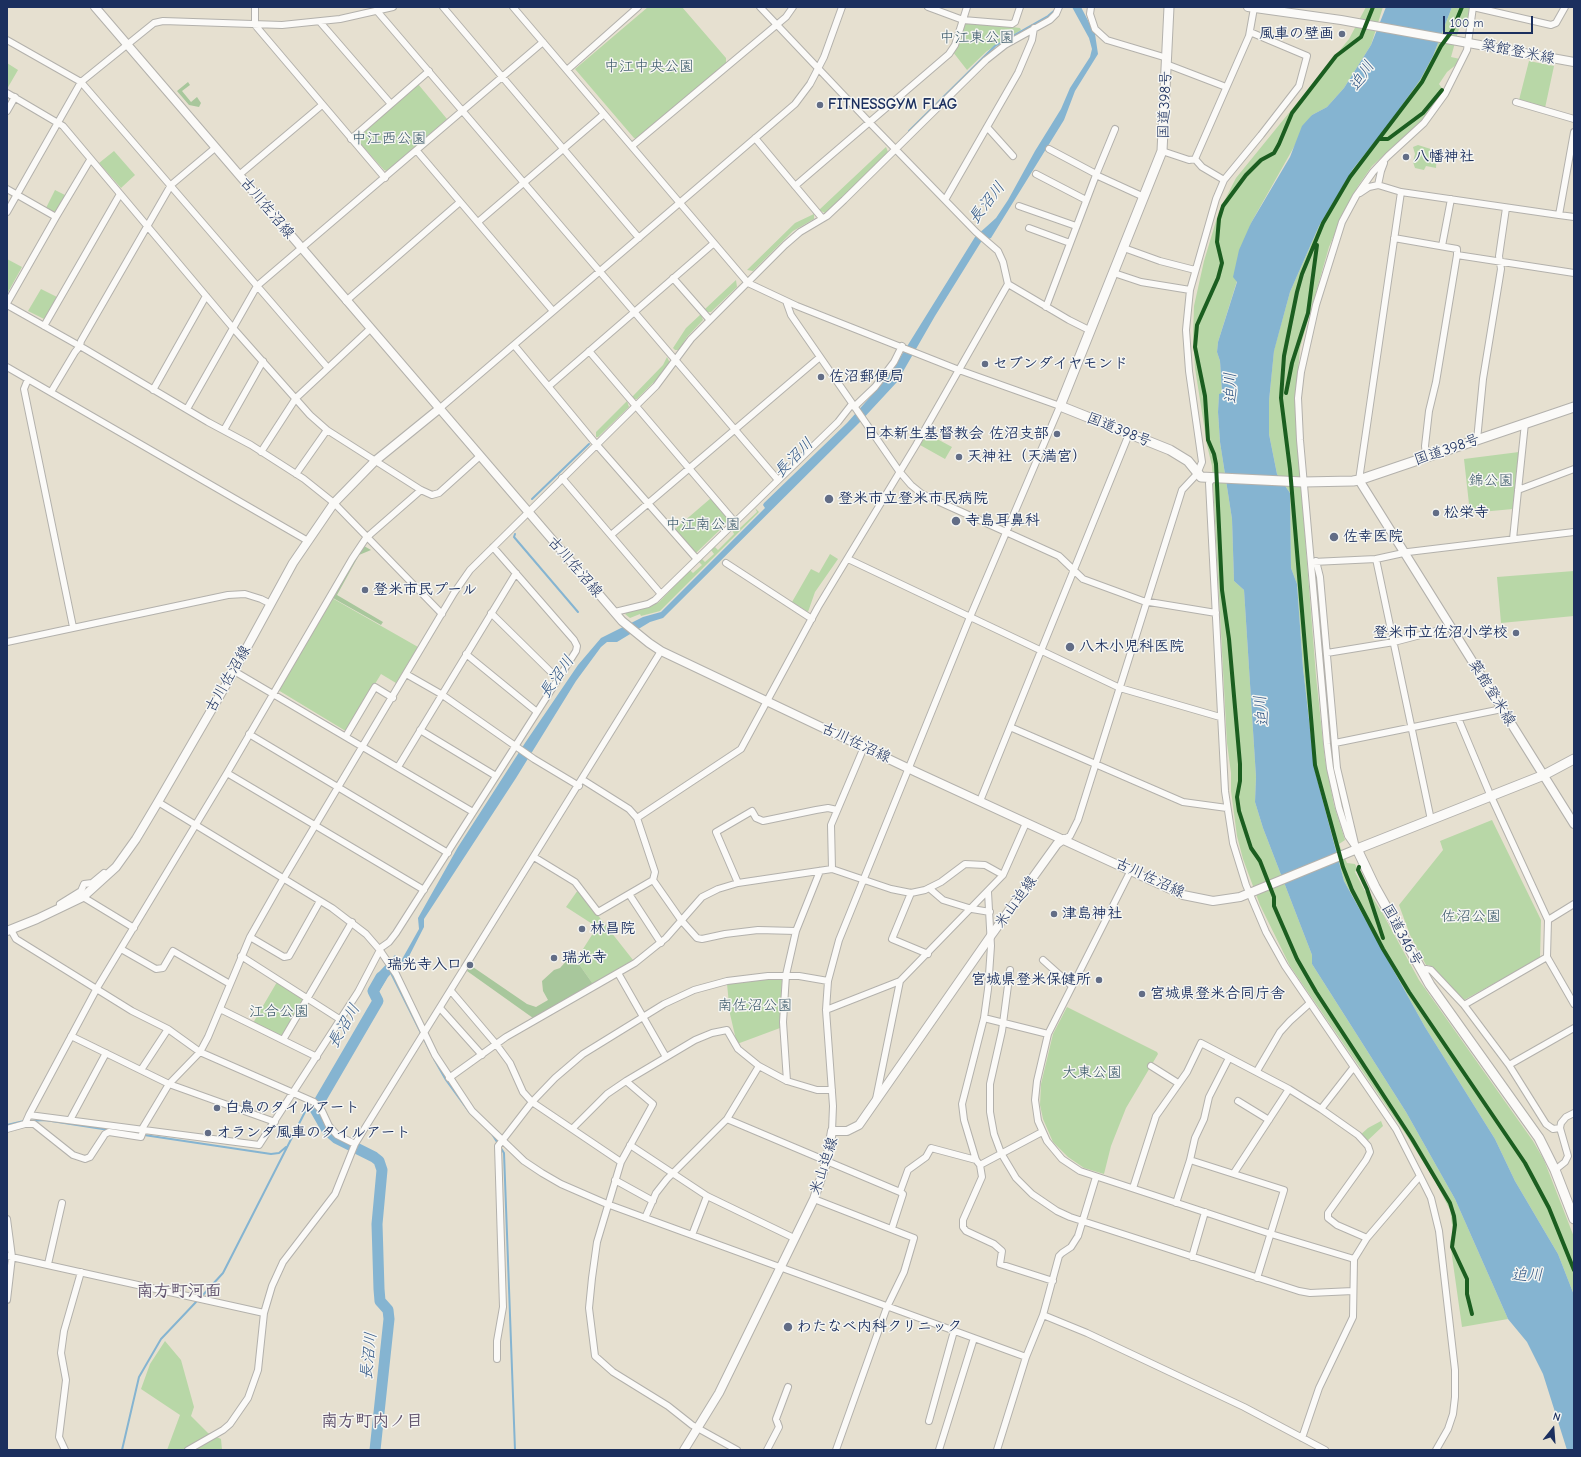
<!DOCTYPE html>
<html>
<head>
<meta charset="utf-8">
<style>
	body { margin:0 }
	#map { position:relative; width:1581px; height:1457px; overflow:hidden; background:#e6e0d0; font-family:"Comic Neue",sans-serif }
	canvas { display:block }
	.frame { position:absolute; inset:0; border:8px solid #1b2f5e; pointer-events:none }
	.north { position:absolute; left:1533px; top:1409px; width:40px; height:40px; -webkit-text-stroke:3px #f6f6f2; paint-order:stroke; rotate:17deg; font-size:11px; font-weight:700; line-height:16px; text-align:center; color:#1b2f5e }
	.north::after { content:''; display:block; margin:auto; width:14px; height:18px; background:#1b2f5e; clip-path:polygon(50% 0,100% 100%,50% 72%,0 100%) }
	.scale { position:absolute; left:1443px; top:16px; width:90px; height:18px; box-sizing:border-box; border:2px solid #1b2f5e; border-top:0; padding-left:5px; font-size:12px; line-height:14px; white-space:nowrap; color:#1b2f5e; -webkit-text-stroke:3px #f6f6f2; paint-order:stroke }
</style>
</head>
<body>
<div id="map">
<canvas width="1581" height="1457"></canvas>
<div class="frame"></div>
<div class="north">N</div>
<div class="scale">100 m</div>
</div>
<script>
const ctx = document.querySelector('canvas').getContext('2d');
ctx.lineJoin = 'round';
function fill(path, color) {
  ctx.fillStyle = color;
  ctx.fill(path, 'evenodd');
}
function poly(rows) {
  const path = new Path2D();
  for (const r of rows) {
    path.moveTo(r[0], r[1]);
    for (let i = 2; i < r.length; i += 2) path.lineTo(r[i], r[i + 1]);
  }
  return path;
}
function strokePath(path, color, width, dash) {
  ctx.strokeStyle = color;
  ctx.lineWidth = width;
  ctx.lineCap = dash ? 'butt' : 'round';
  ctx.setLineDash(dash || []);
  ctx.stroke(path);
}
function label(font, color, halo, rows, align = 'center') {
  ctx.font = font + ' "Comic Neue","Klee One",sans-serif';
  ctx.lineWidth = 3;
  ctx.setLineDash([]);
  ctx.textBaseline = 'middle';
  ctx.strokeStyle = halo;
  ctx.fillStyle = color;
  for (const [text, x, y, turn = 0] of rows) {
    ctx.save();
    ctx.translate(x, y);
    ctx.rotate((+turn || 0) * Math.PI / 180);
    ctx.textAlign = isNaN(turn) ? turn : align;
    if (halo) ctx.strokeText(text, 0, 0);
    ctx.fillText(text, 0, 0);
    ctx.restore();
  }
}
fill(poly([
	[648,7,682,7,726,58,726,63,637,139,634,138,575,69],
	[1366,7,1383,7,1371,45,1344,88,1327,107,1312,115,1251,223,1237,281,1218,342,1217,352,1220,361,1222,394,1219,394,1218,412,1220,442,1232,519,1234,581,1244,590,1256,777,1255,802,1263,828,1312,955,1312,964,1406,1112,1455,1199,1508,1319,1462,1327,1450,1242,1453,1232,1450,1210,1435,1181,1407,1136,1290,966,1260,905,1243,859,1237,836,1231,791,1231,773,1227,743,1212,466,1207,445,1195,368,1193,336,1194,306,1204,261,1219,211,1236,178,1349,39],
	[1452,7,1470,7,1468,23,1460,25,1451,57,1460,59,1457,64,1447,72,1439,84,1444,91,1433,107,1422,120,1372,166,1358,186,1345,210,1329,247,1300,348,1295,409,1316,676,1325,760,1334,805,1345,840,1339,844,1347,863,1355,864,1357,868,1355,872,1365,891,1371,895,1383,914,1419,980,1533,1141,1544,1160,1574,1237,1574,1295,1558,1254,1515,1181,1495,1139,1425,1027,1344,881,1315,771,1303,668,1297,584,1291,568,1290,493,1277,474,1269,434,1269,401,1274,350,1290,292,1319,226,1353,169,1385,129,1433,56],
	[965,23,989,24,1020,28,1021,30,987,51,967,70,953,52,957,48],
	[1529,61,1554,66,1545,108,1519,100],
	[7,63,18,70,7,89],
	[418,84,447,119,387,171,384,170,357,140,357,136],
	[1418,145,1437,151,1436,168,1426,166,1424,170,1415,168,1413,162,1415,154,1413,147],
	[886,147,888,152,828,211,825,213,819,210],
	[114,151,135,175,121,188,99,163],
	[55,190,67,196,58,210,54,212,46,208],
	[814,214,814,219,793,231,753,271,747,270,795,223],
	[7,259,22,267,7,294],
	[736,280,737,287,711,312,707,312,705,309],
	[41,289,57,297,44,319,28,311],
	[701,314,703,320,687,337,679,350,675,350,673,348,686,328],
	[667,357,670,363,665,371,637,399,633,399,632,397,663,365],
	[627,401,629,407,598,437,596,437,596,432],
	[926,433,952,447,945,459,920,445],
	[1519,452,1513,509,1470,513,1464,459],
	[711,498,730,520,696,553,675,529],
	[755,508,759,512,660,611,641,616,640,614,630,618,625,614,629,610,650,607,659,602,690,570,693,573,702,565,699,562,702,559,705,562,714,554,711,550,715,547,718,550,734,534,732,530,736,525,740,528,757,512],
	[830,554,838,559,815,592,808,612,792,602,811,569,819,573],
	[1574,571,1574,616,1501,623,1497,577],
	[332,598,418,647,396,683,381,674,347,730,344,730,278,690],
	[1492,820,1541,920,1540,958,1464,1000,1457,1001,1429,965,1426,965,1410,935,1399,905,1443,850,1440,841],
	[578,890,633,960,593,984,576,960,597,927,566,907],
	[764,979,782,980,780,1028,737,1044,730,1014,727,984],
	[277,982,305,999,282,1037,253,1023],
	[1067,1007,1157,1052,1158,1054,1126,1108,1111,1146,1104,1174,1084,1168,1068,1157,1053,1142,1043,1119,1040,1105,1041,1084,1053,1034],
	[1381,1121,1383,1126,1365,1143,1359,1136,1368,1128],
	[165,1341,181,1360,194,1407,191,1416,208,1433,221,1439,222,1450,167,1450,180,1415,141,1389,150,1364]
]), '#b8d7a7');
fill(poly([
	[188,82,190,85,182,91,191,102,197,97,201,103,199,107,189,105,177,91],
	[364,546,371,550,359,555,337,595,383,622,381,625,333,598,355,560],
	[571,956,576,960,593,984,533,1018,467,971,470,965,527,1004,536,1007,548,1000,543,991,542,981,554,970,560,968]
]), '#a8c79c');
fill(poly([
	[1072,7,1081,7,1095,34,1098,54,1075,91,1064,120,991,238,981,242,935,316,897,382,859,423,663,618,650,622,617,642,607,642,601,647,576,681,516,778,424,919,424,927,404,966,398,966,388,977,379,992,370,988,379,972,395,955,401,961,419,929,418,918,458,847,525,743,578,665,601,638,643,617,661,612,765,508,763,505,764,503,847,423,888,377,975,237,996,218,1008,200,1035,151,1061,109,1070,88,1090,57,1092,49,1089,38],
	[1386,7,1452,7,1433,56,1420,80,1385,129,1353,169,1319,226,1290,292,1274,351,1269,401,1269,434,1277,474,1290,493,1291,568,1297,584,1303,668,1315,771,1344,881,1425,1027,1495,1139,1515,1181,1558,1254,1574,1295,1574,1450,1567,1450,1543,1374,1527,1342,1508,1319,1455,1199,1406,1112,1312,964,1312,955,1263,828,1255,802,1256,777,1244,590,1234,581,1232,519,1220,442,1218,412,1219,394,1222,393,1220,361,1217,352,1218,342,1237,282,1233,277,1239,250,1251,223,1290,157,1302,126,1312,115,1327,107,1344,88,1371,45]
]), '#85b4d1');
strokePath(poly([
	[909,131,995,46,1048,16,1055,10],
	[532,499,589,444],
	[515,534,514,537,578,612],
	[390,971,431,1053],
	[434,1059,446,1080,470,1113],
	[29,1121,45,1120,109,1130],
	[7,1125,24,1121],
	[492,1134,504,1153,515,1450],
	[144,1135,271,1154,279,1153,286,1147],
	[202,1296,223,1273,308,1106],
	[122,1450,139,1377,161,1339,196,1302]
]), '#85b4d1', 2);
strokePath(poly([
	[375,1450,389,1319,388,1310,380,1301,379,1289,377,1224,382,1170,379,1161,374,1157,336,1138,327,1130,315,1109,378,1001,373,991,381,977]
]), '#85b4d1', 11);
const minor = poly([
	[255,7,255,25,385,178],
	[443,7,639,238],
	[513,7,748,283,797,306,959,370,1060,406,970,617,839,940,828,981,826,1010,833,1106,832,1131],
	[760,7,869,122,976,232,998,251,1003,262,1008,284,1069,320,1091,331],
	[928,7,963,20,1012,24,1015,22,1020,7],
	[1091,7,1090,14,1095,29,1107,40,1167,58],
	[1473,7,1551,25,1556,23,1565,7],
	[377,11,778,480],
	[320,22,391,104],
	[7,40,81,82,328,368],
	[1166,64,1226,87],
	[567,70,638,7],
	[7,93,63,126,233,328,310,415,327,430,421,490,432,495,439,493,480,456],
	[1516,102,1574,119],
	[7,111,15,97],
	[987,127,1013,156],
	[755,138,822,218],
	[351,139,429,71],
	[632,146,786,17,793,7],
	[1049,149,1096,174],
	[417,151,553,311],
	[1162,151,1189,160,1195,159],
	[1384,163,1381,171,1378,185,1401,192,1559,215,1574,132],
	[1036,174,1086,200],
	[239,175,322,105],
	[1096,175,1115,129],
	[1224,180,1202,167,1195,159,1249,36,1254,8],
	[795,186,949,54,955,45,967,7],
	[7,189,56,217],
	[1360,193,1369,187,1378,185],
	[945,200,1018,73,1032,40,1034,28],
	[1019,206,1076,226],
	[7,212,81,82,154,23,163,21,282,25,340,19,393,7],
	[1559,215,1574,217],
	[478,222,604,114],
	[1029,228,1070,243],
	[1394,238,1457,249,1457,255,1574,273],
	[1442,246,1451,199],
	[1124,248,1160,261,1195,270],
	[1114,273,1141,282,1190,290],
	[673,278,709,319],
	[346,301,460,202],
	[786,301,791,315,899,471,911,485,922,494,1059,556,1083,579,1143,601,1216,613],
	[7,303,56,217,90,160],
	[7,305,85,349,208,422,251,445,304,479,334,503,442,614],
	[1046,307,1096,175,1144,197],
	[44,326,120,194],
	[514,345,596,444,696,558],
	[589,351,734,521],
	[7,367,308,541],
	[28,379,24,389,73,627],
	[549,386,714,243],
	[153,390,206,296],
	[51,392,75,352,80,346,81,341,171,185,215,148],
	[854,407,875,387,894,362,902,346],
	[187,409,257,286,543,42],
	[439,409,795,104,810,84,824,57,842,7],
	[224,430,263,361],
	[1477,440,1483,379,1501,269,1499,256,1506,208],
	[261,452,296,398,370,329],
	[1426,457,1425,446,1429,411,1436,382,1457,255],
	[296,474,327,430],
	[562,478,661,594],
	[1359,480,1401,192],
	[1518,490,1574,469],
	[611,535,820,357],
	[1513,539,1525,423],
	[848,559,1120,688,1220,717],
	[1316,561,1320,577,1337,768,1356,848],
	[1313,562,1376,559],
	[726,563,812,619],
	[615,612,648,604,655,600,838,422,852,404],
	[491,613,558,679],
	[7,642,228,595,245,594,261,599,271,604],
	[1327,653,1394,642,1451,627],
	[466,654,537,712],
	[234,671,473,812],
	[406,674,441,694,534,759,579,786],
	[1458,718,1489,792,1548,920,1547,957,1574,1004],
	[1010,727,1183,802,1227,808],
	[420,730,496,776],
	[249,734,448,853],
	[346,736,375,687,393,698],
	[1335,743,1502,709],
	[398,767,516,573],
	[227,773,424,890],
	[583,780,629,809,637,818,655,872,653,880,681,920,697,938,702,939,725,934,758,930,796,931],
	[980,801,1129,434],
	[158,802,332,908,366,934,379,949,396,974,435,1055,472,1111,524,1161,542,1173,561,1184,607,1204,1026,1357],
	[637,818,741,749,818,607,916,445,1008,284],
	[1431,820,1376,559,1408,552,1574,532],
	[1064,839,1070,836,1078,820,1182,490,1197,474,1202,462,1189,371,1186,330,1190,290,1216,199,1224,180,1261,135,1299,86,1307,56,1250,32],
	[1357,849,1348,836,1339,808,1330,768,1327,744,1300,440,1298,398,1301,372,1316,305,1342,222,1356,196,1373,172,1388,156,1424,123,1445,94,1467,50,1473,7],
	[534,857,575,882,598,912,653,880],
	[832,869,831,825,864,747],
	[1131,870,1048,1034,1037,1081,1035,1100,1038,1121,1047,1141,1062,1159,1080,1171,1271,1234,1354,1259,1367,1238,1420,1176,1396,1129,1285,966,1266,932,1246,885,1233,843,1225,791,1209,483,1212,479],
	[1003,875,1026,823],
	[738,883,716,832,752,811,756,818,763,821,816,810,828,808,837,810],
	[929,888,943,900,972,909,990,912],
	[988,892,991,946,988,989,984,1018,962,1104,964,1120,976,1160,980,1165,982,1177,963,1220,963,1227,966,1231,994,1244,1002,1251,1000,1264,1053,1281],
	[911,893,892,939,928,954],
	[629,894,661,943],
	[83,897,134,928],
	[60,904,81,891,84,884,92,883,104,873],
	[1548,920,1574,904],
	[11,930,16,939,132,1011,168,1029,200,1052,314,1102,322,1111,329,1126,337,1135,355,1144],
	[250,937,284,957,289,956,320,901],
	[121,949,156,969,163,968,173,951,230,984],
	[379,949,389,942,396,933,576,651,577,646,574,640,493,547],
	[241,956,341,1020],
	[1043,960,1072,986],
	[1010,970,1002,1031,990,1084,990,1112,994,1134,1001,1153,1016,1178,1032,1194,1057,1211,1070,1217,1299,1291,1310,1293,1353,1291],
	[1421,971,1426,969,1431,970,1464,1005,1509,1065,1546,1124,1553,1129,1560,1128],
	[618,973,666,1057],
	[451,991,496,1044,510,1063,523,1092,532,1102,621,1162,653,1104,626,1081,695,1040,712,1033,727,1030,738,1049,759,1066,787,1081,817,1090,832,1090],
	[1464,1005,1547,957],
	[440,1008,482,1055],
	[220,1009,317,1057],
	[984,1018,1048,1034],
	[71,1036,169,1084,275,1122],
	[283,1040,352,922],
	[1509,1065,1574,1028],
	[1151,1066,1178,1083],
	[1353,1068,1321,1109,1358,1135,1368,1146,1370,1152,1366,1160,1328,1213,1328,1218,1337,1225,1367,1238],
	[141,1070,168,1029],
	[1257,1071,1280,1032,1290,1021,1310,1003],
	[449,1078,506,1037,635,963,666,938,702,897,718,889,738,883,832,869,891,889,911,893,925,890,941,882,965,864,985,865,1003,875,900,981,826,1010],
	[787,1081,783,1022,786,975,796,931,820,871],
	[876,1099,900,981],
	[1238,1101,1269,1120],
	[29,1115,97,988,227,773,352,559,366,538,421,490],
	[727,1119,900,1192],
	[70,1120,106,1053],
	[25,1124,34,1124,73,1155,85,1159,90,1157,105,1134,109,1132,141,1137,144,1129],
	[7,1129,25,1124,29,1115,259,1145,358,992,380,950],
	[142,1129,169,1084,200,1052,208,1037,250,937,279,886,454,593,470,570,656,386,691,339,785,245,800,232,827,216,844,200,986,60,1005,45,1050,20,1056,14,1059,7],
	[572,1129,607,1094,626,1081],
	[630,1145,707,1196,794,1238],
	[1190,1160,1195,1138,1204,1119,1209,1097,1229,1058],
	[621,1162,597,1242,592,1278,589,1308,595,1356,613,1372,668,1406,692,1425,737,1450],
	[980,1165,1042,1132],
	[1555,1170,1565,1162,1568,1156,1560,1128,1561,1123,1566,1117,1574,1113],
	[1234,1173,1289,1089],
	[1420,1176,1431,1198,1439,1231,1455,1370,1455,1397,1453,1414,1448,1429,1436,1450],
	[615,1180,653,1201],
	[1133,1188,1156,1116,1187,1072,1201,1043,1289,1089,1321,1109],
	[814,1199,914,1238,904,1272,887,1307,836,1450],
	[1176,1203,1190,1160,1284,1190,1257,1278],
	[645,1218,656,1193,667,1179,727,1119,759,1066],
	[7,1219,12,1257,7,1300],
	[892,1228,903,1194,900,1192,908,1170,926,1157,931,1148,976,1160],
	[692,1235,707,1196],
	[7,1256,264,1313,258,1370,248,1398,230,1424,223,1430,188,1450],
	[1192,1257,1205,1212],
	[48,1264,62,1203],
	[264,1313,272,1286,283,1262,335,1194,355,1144,661,651],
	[1043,1315,1087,1333,1244,1407,1325,1450],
	[497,1359,497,1341,503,1307,498,1146,532,1102,555,1078,583,1054,664,1004,694,990,727,981,768,976,799,976,828,981],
	[929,1421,954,1331],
	[1302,1438,1319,1388,1353,1317,1354,1259],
	[65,1450,59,1437,66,1380,61,1353,64,1331,81,1272],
	[767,1450,779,1427,776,1419,788,1387],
	[939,1450,974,1338],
	[997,1450,1026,1357,1043,1315,1059,1256,1062,1253,1071,1247,1078,1236,1096,1177]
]);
const major = poly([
	[95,7,622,621,649,643,661,651,916,772,1183,895,1213,901,1240,897,1357,849],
	[1248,7,1341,20,1574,62],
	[1359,480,1574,824],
	[7,931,37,919,83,897,116,867,136,839,158,802,234,671,293,563,334,503,375,461,439,409],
	[684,1450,719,1393,814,1199,827,1160,832,1131,847,1131,859,1125,990,937,1057,844,1064,839]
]);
const highway = poly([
	[1169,7,1162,151,1060,406,1170,450,1188,461,1201,477,1303,482,1353,481,1359,480,1574,407],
	[1574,759,1544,775,1357,849,1375,887,1430,985,1539,1138,1555,1170,1574,1219]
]);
strokePath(minor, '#b3b1ac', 8);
strokePath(major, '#b3b1ac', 10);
strokePath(highway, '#b3b1ac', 11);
strokePath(minor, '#fbfaf8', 6);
strokePath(major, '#fbfaf8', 8);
strokePath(highway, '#fbfaf8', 9);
strokePath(poly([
	[1373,7,1361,37,1336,56,1292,113,1279,144,1274,153,1261,160,1246,175,1223,206,1219,219,1217,242,1222,263,1218,278,1197,325,1195,347,1205,396,1208,440,1214,454,1216,464,1222,590,1229,639,1240,764,1240,781,1237,797,1239,811,1251,848,1260,861,1274,897,1274,906,1297,959,1316,992,1412,1139,1450,1203,1454,1216,1455,1225,1452,1247,1467,1279,1467,1294,1472,1314],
	[1462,7,1452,31,1441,46,1422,82,1350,177,1323,223,1302,274,1297,292,1284,356,1281,398,1290,469,1315,765,1343,867,1352,890,1383,949,1409,992,1525,1163,1549,1208,1574,1270],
	[1380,139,1388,139,1423,113,1442,90],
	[1286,393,1292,363,1308,313,1317,245],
	[1359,867,1358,870,1367,889,1383,938]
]), '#1b5e20', 4);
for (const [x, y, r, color] of [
	[1342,34,4,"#626d86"],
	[820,105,4,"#626d86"],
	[1406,157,4,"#626d86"],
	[985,364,4,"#626d86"],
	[821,377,4,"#626d86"],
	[1057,434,4,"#626d86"],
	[959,457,4,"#626d86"],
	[829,499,5,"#626d86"],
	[1436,513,4,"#626d86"],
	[956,521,5,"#626d86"],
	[1334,537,5,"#626d86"],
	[365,590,4,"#626d86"],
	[1516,633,4,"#626d86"],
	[1070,647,5,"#626d86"],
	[1054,914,4,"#626d86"],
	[582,929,4,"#626d86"],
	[554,958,4,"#626d86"],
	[470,965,4,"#626d86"],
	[1099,980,4,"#626d86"],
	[1142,994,4,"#626d86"],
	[217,1108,4,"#626d86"],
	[208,1133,4,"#626d86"],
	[788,1327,5,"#626d86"]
]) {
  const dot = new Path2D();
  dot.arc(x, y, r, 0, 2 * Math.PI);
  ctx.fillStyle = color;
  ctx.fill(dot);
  strokePath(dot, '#f6f6f2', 1.5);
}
label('bold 15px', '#1b2f5e', '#f6f6f2', [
	["風車の壁画",1334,34,"right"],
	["FITNESSGYM FLAG",828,105],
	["八幡神社",1414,157],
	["セブンダイヤモンド",993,364],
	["佐沼郵便局",829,377],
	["日本新生基督教会 佐沼支部",1049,434,"right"],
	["天神社（天満宮）",967,457],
	["登米市立登米市民病院",838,499],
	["松栄寺",1444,513],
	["寺島耳鼻科",965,521],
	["佐幸医院",1343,537],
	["登米市民プール",373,590],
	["登米市立佐沼小学校",1508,633,"right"],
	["八木小児科医院",1079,647],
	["津島神社",1062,914],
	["林昌院",590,929],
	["瑞光寺",562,958],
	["瑞光寺入口",462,965,"right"],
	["宮城県登米保健所",1091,980,"right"],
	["宮城県登米合同庁舎",1150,994],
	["白鳥のタイルアート",225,1108],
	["オランダ風車のタイルアート",216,1133],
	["わたなべ内科クリニック",797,1327]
], 'left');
label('15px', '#395768', '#f6f6f2', [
	["中江東公園",977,38],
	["中江中央公園",649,67],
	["中江西公園",389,139],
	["錦公園",1491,481],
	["中江南公園",703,525],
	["佐沼公園",1471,917],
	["南佐沼公園",755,1006],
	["江合公園",279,1012],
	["大東公園",1092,1073]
]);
label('15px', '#1b2f5e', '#f6f6f2', [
	["築館登米線",1518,52,11],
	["国道398号",1165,105,-88],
	["古川佐沼線",267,208,50],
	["国道398号",1119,430,22],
	["国道398号",1447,450,-19],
	["古川佐沼線",575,567,49],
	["古川佐沼線",228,679,-60],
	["築館登米線",1492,693,58],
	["古川佐沼線",856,743,25],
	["古川佐沼線",1150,878,25],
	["米山迫線",1016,902,-54],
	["国道346号",1402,935,61],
	["米山迫線",824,1166,-72]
]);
label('italic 16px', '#315786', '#f6f6f2', [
	["迫川",1362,76,-56],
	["長沼川",987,203,-52],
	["迫川",1231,388,-91],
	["長沼川",794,458,-45],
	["長沼川",557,677,-55],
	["迫川",1262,711,-96],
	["長沼川",344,1026,-60],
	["迫川",1527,1275],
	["長沼川",369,1356,-84]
]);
label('bold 17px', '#61536d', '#f6f6f2', [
	["南方町河面",179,1291],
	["南方町内ノ目",372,1421]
]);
</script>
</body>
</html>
